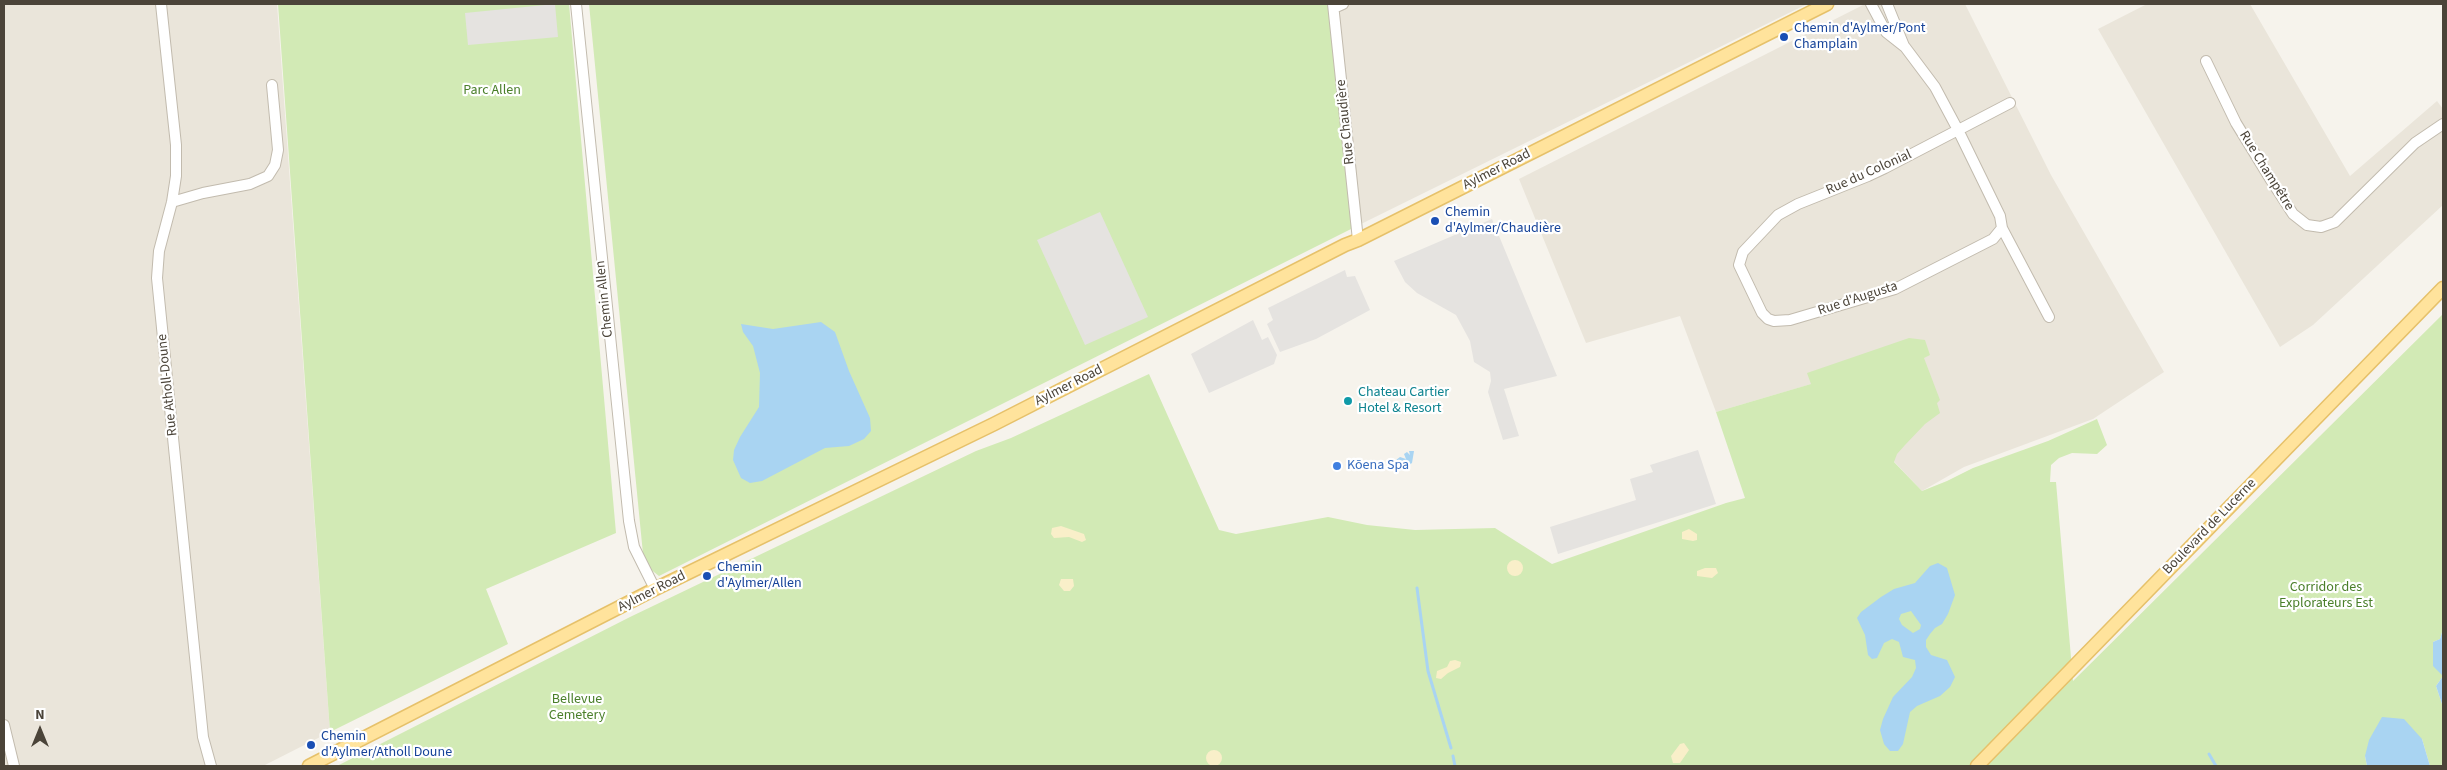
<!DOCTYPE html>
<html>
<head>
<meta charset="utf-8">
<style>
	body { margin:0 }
	#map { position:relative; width:2447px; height:770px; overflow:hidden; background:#f6f3ec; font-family:"Source Sans 3",sans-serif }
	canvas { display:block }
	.frame { position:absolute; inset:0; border:5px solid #4b4439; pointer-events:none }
	.north { position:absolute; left:15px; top:705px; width:50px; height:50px; -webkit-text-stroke:4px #fff; paint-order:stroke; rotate:0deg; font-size:14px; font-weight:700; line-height:20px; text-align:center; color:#4b4439 }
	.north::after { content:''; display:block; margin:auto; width:18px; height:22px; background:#4b4439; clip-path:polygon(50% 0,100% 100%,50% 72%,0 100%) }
</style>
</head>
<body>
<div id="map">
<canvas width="2447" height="770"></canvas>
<div class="frame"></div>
<div class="north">N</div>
</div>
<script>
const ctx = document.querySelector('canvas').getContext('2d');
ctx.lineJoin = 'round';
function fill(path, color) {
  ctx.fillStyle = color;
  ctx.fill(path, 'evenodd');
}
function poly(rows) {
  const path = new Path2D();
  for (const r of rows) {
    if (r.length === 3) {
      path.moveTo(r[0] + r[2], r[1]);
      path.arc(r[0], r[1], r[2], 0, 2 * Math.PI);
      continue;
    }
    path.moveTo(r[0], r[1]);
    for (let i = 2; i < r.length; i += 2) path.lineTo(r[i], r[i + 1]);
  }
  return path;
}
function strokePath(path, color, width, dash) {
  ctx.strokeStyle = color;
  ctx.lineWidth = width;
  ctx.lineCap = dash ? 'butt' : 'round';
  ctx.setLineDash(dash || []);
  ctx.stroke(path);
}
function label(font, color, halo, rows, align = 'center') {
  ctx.font = font + ' "Source Sans 3",sans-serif';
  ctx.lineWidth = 4.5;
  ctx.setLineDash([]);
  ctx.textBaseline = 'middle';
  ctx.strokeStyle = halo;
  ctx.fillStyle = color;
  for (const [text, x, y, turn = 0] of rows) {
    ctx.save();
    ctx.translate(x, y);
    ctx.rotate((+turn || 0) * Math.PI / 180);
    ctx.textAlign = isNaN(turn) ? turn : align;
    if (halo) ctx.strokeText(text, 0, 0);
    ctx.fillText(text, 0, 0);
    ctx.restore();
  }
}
fill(poly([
	[4,4,277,4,330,732,263,766,4,766],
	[1336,4,1807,4,1359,225],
	[1865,4,1965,4,2051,175,2164,372,2093,419,1964,467,1922,491,1884,451,1921,352,1716,412,1680,316,1586,343,1519,179],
	[2147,4,2250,4,2350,176,2437,101,2443,109,2443,205,2313,325,2280,347,2098,29]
]), '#eae5da');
fill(poly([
	[278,4,569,4,616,533,486,589,508,644,330,732],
	[589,4,1336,4,1359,225,659,576,644,564],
	[2443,314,2443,629,2440,639,2433,642,2443,676,2436,686,2443,707,2443,766,2430,766,2422,739,2365,756,2367,766,337,766,630,617,976,451,1011,438,1149,374,1219,530,1236,534,1328,517,1367,525,1415,530,1495,528,1552,564,1726,503,1745,498,1716,412,1811,384,1807,373,1909,338,1925,340,1930,355,1924,358,1940,400,1937,403,1940,413,1925,424,1905,445,1897,454,1894,462,1922,491,1947,481,1973,468,2048,441,2097,419,2107,445,2097,454,2072,453,2059,458,2051,465,2050,482,2056,482,2073,681]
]), '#d2eab5');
fill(poly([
	[1061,526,1084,534,1086,540,1082,542,1069,537,1054,538,1051,534,1052,528],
	[1689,529,1697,534,1697,540,1693,541,1682,539,1682,532],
	[1515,568,8],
	[1705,568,1716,568,1718,573,1712,578,1697,576,1697,571],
	[1061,579,1073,579,1074,586,1070,591,1064,591,1059,585],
	[1455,660,1461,662,1460,667,1448,673,1441,679,1436,678,1437,671,1447,667,1450,661],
	[1684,743,1689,750,1680,763,1673,763,1671,756,1680,744],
	[1214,758,8]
]), '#f9efc9');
fill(poly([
	[555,4,558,37,468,45,465,13],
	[1100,212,1148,317,1085,345,1037,240],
	[1492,219,1557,376,1504,389,1519,436,1503,440,1488,392,1491,381,1490,372,1474,362,1470,341,1456,315,1417,293,1405,282,1394,261],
	[1345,270,1347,277,1355,276,1370,310,1316,339,1280,352,1267,324,1273,320,1268,308],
	[1253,320,1262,340,1268,337,1277,355,1274,364,1209,393,1191,354],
	[1698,450,1716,504,1558,554,1550,527,1636,500,1630,479,1653,472,1650,465]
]), '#e5e3e0');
fill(poly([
	[821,322,835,332,849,371,870,418,871,431,864,439,849,446,825,448,762,481,750,483,741,478,733,460,734,450,740,437,759,407,760,373,753,346,743,332,741,324,773,329],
	[1409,451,1414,451,1412,463,1400,471,1397,466,1394,467,1396,460,1400,457,1406,459,1404,454,1407,452,1410,455],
	[1938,563,1947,568,1955,595,1948,614,1942,624,1935,628,1930,634,1926,640,1926,647,1931,655,1947,660,1955,677,1950,687,1940,696,1917,706,1910,712,1903,744,1898,751,1890,751,1884,744,1880,730,1883,719,1893,697,1912,677,1916,668,1915,660,1903,657,1899,642,1892,639,1884,643,1877,658,1872,659,1868,655,1865,635,1857,618,1861,612,1881,597,1894,589,1915,583,1930,566],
	[1911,611,1921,625,1920,629,1913,633,1902,625,1899,619,1901,614],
	[2443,629,2443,707,2436,686,2443,676,2433,666,2433,642,2440,639],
	[2382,717,2404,719,2422,739,2430,766,2367,766,2365,756,2369,740]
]), '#a9d4f2');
strokePath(poly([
	[1417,588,1428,671,1451,748],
	[2209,754,2216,766],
	[1453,756,1455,766]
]), '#a9d4f2', 3);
const minor = poly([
	[161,4,176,145,176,176,172,202,159,251,157,278,203,737,211,766],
	[576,4,629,521,634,547,655,589],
	[1333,4,1358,240],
	[1871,4,1886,32,1905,47,1935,87,1958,130,2000,216,2002,228,1993,239,1895,289,1790,320,1774,321,1768,319,1762,313,1739,265,1743,252,1778,215,1798,204,1868,176,1885,168,1958,130,1964,127,2010,103],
	[1887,4,1904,46],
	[1334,8,1343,4],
	[2206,61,2236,123,2271,180,2293,214,2307,225,2321,227,2335,222,2415,143,2443,124],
	[172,202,203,193,250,184,268,176,275,165,278,150,272,85],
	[2002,228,2049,317],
	[4,725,14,766]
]);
const major = poly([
	[309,766,655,589,994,424,1345,245,1358,240,1827,4],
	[1977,766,2443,288]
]);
strokePath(minor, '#c2bbae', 12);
strokePath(major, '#e6c16a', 15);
strokePath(minor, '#fff', 10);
strokePath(major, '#ffe39c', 12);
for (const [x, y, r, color] of [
	[1784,37,5,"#1a4fb4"],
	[1435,221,5,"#1a4fb4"],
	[1348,401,5,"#0f9aa8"],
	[1337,466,5,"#3f7fe0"],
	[707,576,5,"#1a4fb4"],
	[311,745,5,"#1a4fb4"]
]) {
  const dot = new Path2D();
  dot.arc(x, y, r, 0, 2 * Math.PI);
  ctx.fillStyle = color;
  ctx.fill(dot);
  strokePath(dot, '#fff', 2);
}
label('14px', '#164399', '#fff', [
	["Chemin d'Aylmer/Pont",1794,29],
	["Champlain",1794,45],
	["Chemin",1445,213],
	["d'Aylmer/Chaudière",1445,229],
	["Chemin",717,568],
	["d'Aylmer/Allen",717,584],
	["Chemin",321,737],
	["d'Aylmer/Atholl Doune",321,753]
], 'left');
label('14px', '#4a7f2a', '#fff', [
	["Parc Allen",492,91],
	["Corridor des",2326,588],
	["Explorateurs Est",2326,604],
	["Bellevue",577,700],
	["Cemetery",577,716]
]);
label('14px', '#4b4439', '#fff', [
	["Rue Chaudière",1346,122,-96],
	["Aylmer Road",1497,170,-27],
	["Rue Champêtre",2266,171,58],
	["Rue du Colonial",1869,173,-24],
	["Chemin Allen",605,299,-96],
	["Rue d'Augusta",1858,299,-18],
	["Rue Atholl-Doune",168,385,-96],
	["Aylmer Road",1069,386,-27],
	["Boulevard de Lucerne",2210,527,-46],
	["Aylmer Road",652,592,-27]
]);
label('14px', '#0d838f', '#fff', [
	["Chateau Cartier",1358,393],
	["Hotel & Resort",1358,409]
], 'left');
label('14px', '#366cbe', '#fff', [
	["Kōena Spa",1347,466]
], 'left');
</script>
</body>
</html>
